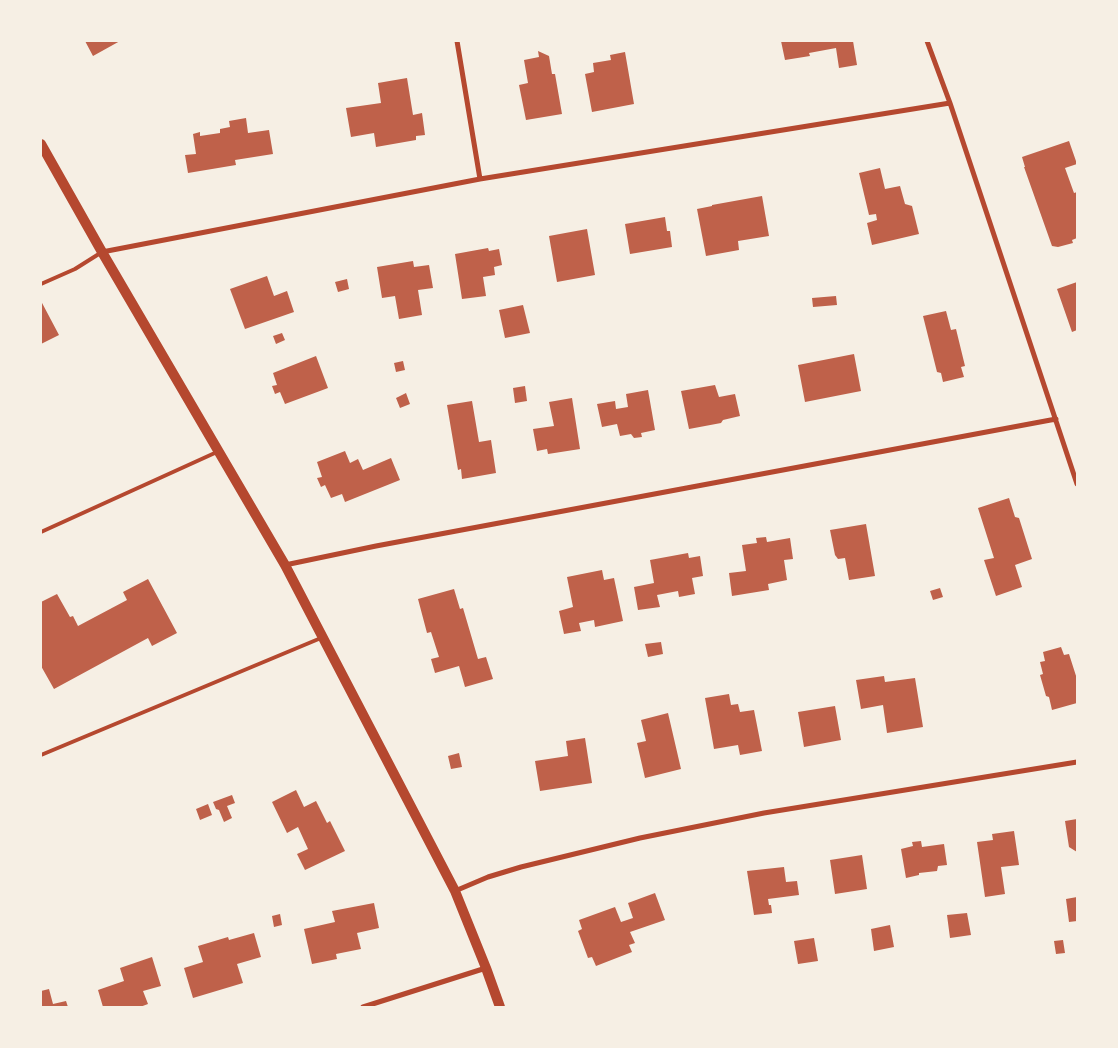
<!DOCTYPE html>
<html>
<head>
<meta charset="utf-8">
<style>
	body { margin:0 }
	#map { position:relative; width:1118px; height:1048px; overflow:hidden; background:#f6efe4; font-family:"Roboto Condensed",sans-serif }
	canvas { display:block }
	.frame { position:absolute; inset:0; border:42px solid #f6efe4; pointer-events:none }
</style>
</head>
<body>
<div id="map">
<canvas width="1118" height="1048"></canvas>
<div class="frame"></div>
</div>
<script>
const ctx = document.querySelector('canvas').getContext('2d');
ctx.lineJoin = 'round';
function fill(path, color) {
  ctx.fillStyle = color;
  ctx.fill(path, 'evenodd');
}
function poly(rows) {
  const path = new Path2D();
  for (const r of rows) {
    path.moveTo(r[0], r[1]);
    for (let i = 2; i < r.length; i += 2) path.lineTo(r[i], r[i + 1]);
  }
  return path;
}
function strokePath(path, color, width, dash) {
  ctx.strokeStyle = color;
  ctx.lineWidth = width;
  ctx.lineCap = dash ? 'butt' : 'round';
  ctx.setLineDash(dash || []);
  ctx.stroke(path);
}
fill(poly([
	[85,41,120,41,93,56],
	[781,41,853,41,857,65,839,68,836,48,809,53,810,56,785,60],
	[538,51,549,56,552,74,555,74,562,114,526,120,519,85,528,83,524,60,539,57],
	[625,52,634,104,592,112,585,74,594,72,593,63,611,60,610,55],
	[407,78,413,115,422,113,425,135,416,136,416,140,376,147,374,133,351,137,346,108,381,103,378,83],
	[246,118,248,133,269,130,273,154,235,160,236,165,188,173,185,155,196,154,193,134,200,132,200,136,220,133,220,129,230,127,229,121],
	[1069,141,1077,164,1065,168,1074,193,1077,192,1077,238,1072,240,1073,243,1058,247,1052,246,1024,167,1025,167,1022,157],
	[880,168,885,189,900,186,905,204,912,206,919,234,872,245,867,223,877,220,876,214,869,215,859,173],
	[762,196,769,236,738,241,739,250,706,256,697,209,712,206,712,205],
	[665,217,667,231,670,231,672,247,630,254,625,224],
	[587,229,595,275,557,282,549,236],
	[488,248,489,251,499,249,502,265,494,267,495,275,483,277,486,296,462,299,455,254],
	[413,261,414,267,429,265,433,288,418,290,422,315,399,319,395,296,382,298,377,267],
	[267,276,274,296,287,291,294,312,245,329,230,289],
	[347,279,349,289,338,292,335,282],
	[1077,282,1077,330,1072,332,1057,289],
	[836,296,837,305,813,307,812,298],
	[41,301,59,335,41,344],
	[523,305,530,333,505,338,499,310],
	[946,311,951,330,956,329,965,366,961,367,964,377,943,382,941,373,937,372,923,316],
	[282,333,285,340,276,344,273,336],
	[854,354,861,391,805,402,798,365],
	[316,356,328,388,285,404,280,392,275,394,272,386,277,385,273,373],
	[403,361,405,370,396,372,394,363],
	[715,385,719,397,735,394,740,416,723,420,721,423,689,429,681,391],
	[525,386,527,401,515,403,513,388],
	[648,390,655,430,641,433,642,437,634,438,631,434,620,436,617,424,602,427,597,404,615,401,616,409,628,407,626,394],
	[406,393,410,404,400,408,396,398],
	[572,398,580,449,548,454,547,449,537,451,533,429,554,426,549,402],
	[472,401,479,442,491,440,496,473,462,479,461,469,458,470,447,405],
	[345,451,350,463,358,459,363,470,391,458,400,480,345,502,342,494,331,498,325,485,321,487,317,478,322,477,317,462],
	[1009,498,1015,517,1019,518,1032,559,1015,565,1022,587,996,596,984,560,994,558,978,508],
	[866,524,875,576,849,580,845,558,838,559,835,555,830,530],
	[766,537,767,542,790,538,793,559,784,560,787,580,768,584,769,590,732,596,729,573,746,571,742,545,757,543,756,538],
	[688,553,689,558,700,556,703,576,692,578,695,594,679,597,678,591,657,595,660,607,638,610,634,587,654,583,650,560],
	[602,570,604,580,614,578,623,621,595,627,594,620,579,623,581,631,564,634,559,611,573,607,567,577],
	[148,579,177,633,152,646,148,638,54,689,41,666,41,602,57,594,70,617,73,616,78,626,127,600,123,592],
	[940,588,943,597,933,600,930,591],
	[454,589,460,609,463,608,478,659,486,657,493,679,465,687,459,666,435,673,431,659,439,657,431,632,427,633,418,599],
	[661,642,663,654,648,657,645,644],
	[1061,647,1064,655,1069,654,1077,679,1077,703,1052,710,1049,697,1046,696,1040,675,1043,674,1040,662,1045,661,1043,652],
	[884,676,885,682,915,678,923,727,887,733,883,705,861,709,856,680],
	[729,694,731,705,738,704,740,712,754,710,762,751,740,755,738,745,714,749,705,698],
	[835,706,841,740,804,747,798,712],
	[668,713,681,769,645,778,637,743,646,741,641,720],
	[585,738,592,783,540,791,535,761,568,756,566,741],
	[459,753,462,767,451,769,448,756],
	[296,790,304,807,316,801,327,823,330,821,345,851,305,870,297,854,308,849,298,827,287,833,272,802],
	[232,795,235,803,227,806,232,818,224,822,219,810,216,809,213,802],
	[208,804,212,815,200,820,196,809],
	[1077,819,1077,852,1069,847,1065,821],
	[1014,831,1019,865,1001,867,1005,894,985,897,977,842,993,840,992,834],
	[921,841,922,847,944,844,947,865,938,866,937,871,919,873,919,875,906,878,901,849,913,846,912,842],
	[862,855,867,889,835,894,830,860],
	[784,867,786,882,797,881,799,895,768,899,769,905,771,905,772,913,754,915,747,871],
	[655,893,665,920,630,932,635,943,629,945,632,952,596,966,592,957,588,958,578,931,582,929,579,920,615,907,621,922,633,918,628,903],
	[1077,897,1077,921,1069,922,1066,899],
	[374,903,379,928,357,933,361,949,336,954,337,959,312,964,304,929,335,922,332,911],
	[967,913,971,935,950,938,947,915],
	[280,914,282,925,274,927,272,916],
	[890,925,894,947,874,951,871,929],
	[254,933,261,957,237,964,243,983,193,998,184,968,203,962,198,946,228,937,229,940],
	[814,938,818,961,798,964,794,941],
	[1063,940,1065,953,1056,954,1054,941],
	[152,957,161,986,143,991,148,1004,140,1007,103,1007,98,990,124,981,120,968],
	[49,989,53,1004,66,1001,68,1007,41,1007,41,991]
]), '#bf614a');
strokePath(poly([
	[41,284,75,269,102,252],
	[41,532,217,452],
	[41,755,321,638]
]), '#b5482f', 4);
strokePath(poly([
	[457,41,480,179],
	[927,41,950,103,1077,484],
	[102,252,480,179,950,103],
	[285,565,376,546,1056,419],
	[455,891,488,877,521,867,640,838,764,813,1077,762],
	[363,1007,486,968]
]), '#b5482f', 5);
strokePath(poly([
	[41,144,102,252,285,565,455,891,486,968,500,1007]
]), '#b5482f', 10);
</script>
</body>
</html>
